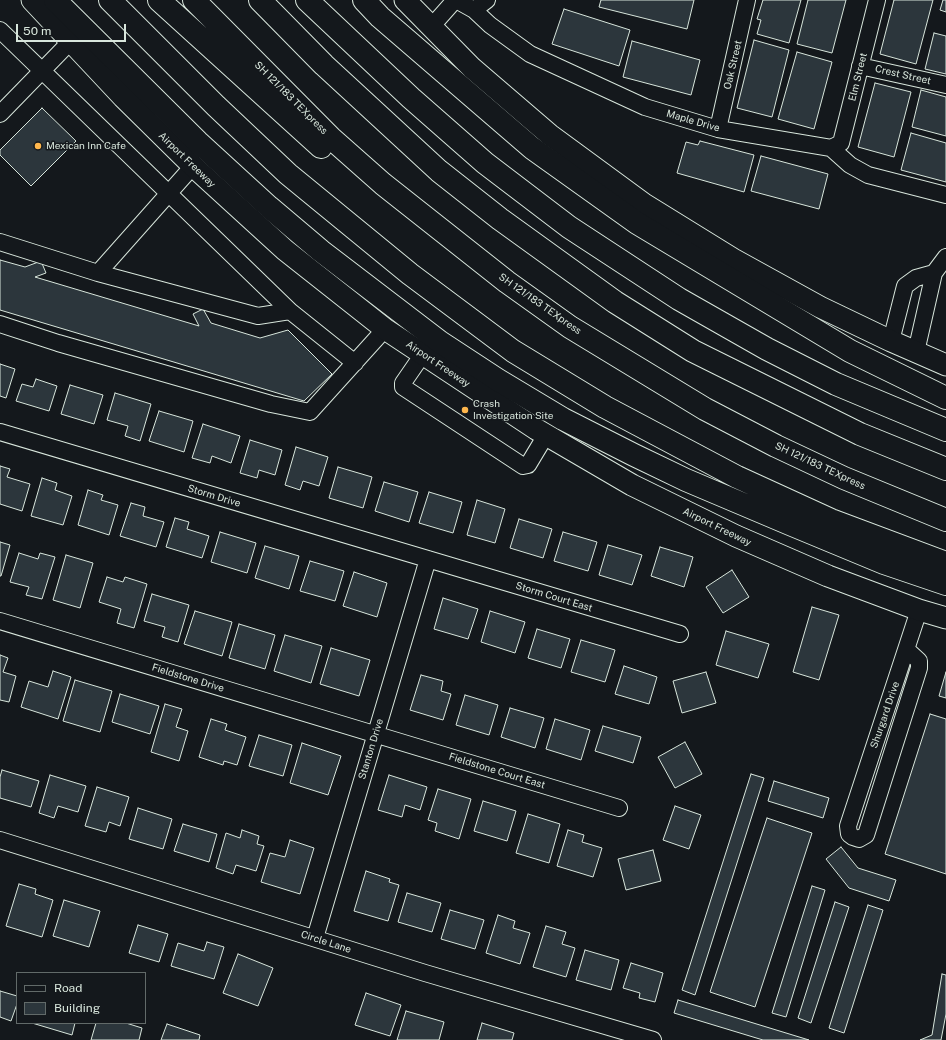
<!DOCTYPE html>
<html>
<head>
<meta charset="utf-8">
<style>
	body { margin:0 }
	#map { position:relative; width:946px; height:1040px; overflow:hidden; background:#14181c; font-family:"Public Sans",sans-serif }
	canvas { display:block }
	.legend { position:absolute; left:16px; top:972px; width:130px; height:52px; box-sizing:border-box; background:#14181c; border:1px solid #626a69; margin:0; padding:5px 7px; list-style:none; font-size:12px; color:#d8e6dc }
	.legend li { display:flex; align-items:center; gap:8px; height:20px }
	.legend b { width:20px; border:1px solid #626a69 }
	.scale { position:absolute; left:16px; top:24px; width:110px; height:18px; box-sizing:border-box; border:2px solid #d8e6dc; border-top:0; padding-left:5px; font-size:12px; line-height:14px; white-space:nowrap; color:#d8e6dc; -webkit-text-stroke:3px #14181c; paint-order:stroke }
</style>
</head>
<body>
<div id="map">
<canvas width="946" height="1040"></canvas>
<ul class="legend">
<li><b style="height:5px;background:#14181c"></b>Road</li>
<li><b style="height:11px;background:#2c363c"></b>Building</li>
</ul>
<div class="scale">50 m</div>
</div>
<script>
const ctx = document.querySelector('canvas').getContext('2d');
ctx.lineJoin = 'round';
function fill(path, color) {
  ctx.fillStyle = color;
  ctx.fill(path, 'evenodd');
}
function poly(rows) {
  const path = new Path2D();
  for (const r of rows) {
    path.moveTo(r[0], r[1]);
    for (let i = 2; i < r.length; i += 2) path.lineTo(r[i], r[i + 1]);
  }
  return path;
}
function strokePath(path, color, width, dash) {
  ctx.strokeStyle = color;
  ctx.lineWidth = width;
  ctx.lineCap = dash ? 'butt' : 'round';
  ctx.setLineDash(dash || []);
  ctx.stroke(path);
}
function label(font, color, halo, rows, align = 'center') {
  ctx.font = font + ' "Public Sans",sans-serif';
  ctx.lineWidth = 3;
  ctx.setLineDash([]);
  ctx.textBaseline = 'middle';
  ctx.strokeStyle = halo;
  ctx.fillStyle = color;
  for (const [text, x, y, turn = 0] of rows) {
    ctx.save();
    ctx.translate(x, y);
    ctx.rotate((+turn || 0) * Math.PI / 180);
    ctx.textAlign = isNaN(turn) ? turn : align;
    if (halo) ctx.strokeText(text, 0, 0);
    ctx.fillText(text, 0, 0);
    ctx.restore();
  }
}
const building = poly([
	[601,0,694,0,687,29,599,7,601,0],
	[763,0,801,0,789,43,757,34,761,20,757,19,763,0],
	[808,0,846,0,832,53,797,44,808,0],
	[894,0,933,0,916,64,880,54,894,0],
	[943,0,946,0,946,12,940,10,943,0],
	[564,9,630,30,619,66,552,44,564,9],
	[934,33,946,36,946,74,925,69,934,33],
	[754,40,789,50,772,117,737,108,754,40],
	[632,41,700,60,691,95,623,77,632,41],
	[797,52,832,62,814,129,778,119,797,52],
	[875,83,911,92,894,157,858,147,875,83],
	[921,90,946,97,946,136,912,127,921,90],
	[42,108,76,141,31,186,0,155,0,150,42,108],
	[911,133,946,143,946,182,901,170,911,133],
	[700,141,754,155,744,192,677,173,686,142,698,145,700,141],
	[761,156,828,174,819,209,751,191,761,156],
	[0,260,25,267,41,261,46,273,35,277,199,326,193,314,203,309,211,323,260,338,288,330,332,374,304,401,0,310,0,260],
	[0,364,15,369,6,398,0,396,0,364],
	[36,379,57,386,49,411,16,401,22,384,33,387,36,379],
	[70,385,103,395,94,424,61,414,70,385],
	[115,393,151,404,140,441,125,436,128,426,107,420,115,393],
	[159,411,193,421,184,452,149,441,159,411],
	[203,424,240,436,231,463,212,456,210,463,192,458,203,424],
	[250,440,282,450,275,475,259,470,257,478,240,473,250,440],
	[296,447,328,457,319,486,303,481,300,490,285,485,296,447],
	[0,466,10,469,7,477,30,484,22,511,0,504,0,466],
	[338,467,372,477,363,508,329,498,338,467],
	[42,478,57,483,55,490,72,496,63,525,31,516,42,478],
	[384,482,418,492,409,522,375,511,384,482],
	[88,490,103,495,101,500,118,505,109,535,78,525,88,490],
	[429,492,462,502,453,533,419,523,429,492],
	[477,500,505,509,495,543,467,535,477,500],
	[131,503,145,507,143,516,164,522,156,547,120,536,131,503],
	[175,518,189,522,187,529,209,536,202,558,166,547,175,518],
	[519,519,552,529,543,558,510,548,519,519],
	[220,532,256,543,247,573,211,562,220,532],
	[563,532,597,542,588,571,554,561,563,532],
	[0,542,10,545,1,576,0,576,0,542],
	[608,545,642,555,632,585,599,575,608,545],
	[265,546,299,556,289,589,255,578,265,546],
	[660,547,693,557,684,587,651,576,660,547],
	[19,553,38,559,40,553,55,557,42,599,26,595,29,587,10,582,19,553],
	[66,555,93,563,80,608,53,600,66,555],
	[310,561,344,571,335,601,300,591,310,561],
	[732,570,749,597,723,613,706,587,732,570],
	[354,572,387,583,377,617,343,606,354,572],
	[107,577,123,582,125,577,147,584,134,628,117,623,121,609,99,602,107,577],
	[152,594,189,605,178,642,162,637,165,627,144,621,152,594],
	[443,598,478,609,468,639,434,629,443,598],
	[812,607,839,615,819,680,793,672,812,607],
	[195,611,232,622,222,656,184,644,195,611],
	[490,611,525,622,515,653,481,642,490,611],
	[239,624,275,635,265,669,229,658,239,624],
	[537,629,570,639,561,668,528,658,537,629],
	[726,631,769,644,758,678,716,665,726,631],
	[285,635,322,646,311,683,274,671,285,635],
	[581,640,615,650,605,682,571,672,581,640],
	[331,648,370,660,359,696,320,684,331,648],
	[0,655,8,658,3,672,16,676,9,702,0,700,0,655],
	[624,666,657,677,649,704,615,694,624,666],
	[53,671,71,677,58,719,21,707,29,681,48,687,53,671],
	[706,672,716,703,682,713,673,681,706,672],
	[946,672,946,698,939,696,946,672],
	[421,675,443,681,441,691,451,694,443,720,410,710,421,675],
	[75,680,112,691,100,732,63,721,75,680],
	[120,694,159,706,150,734,112,722,120,694],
	[465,695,498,705,489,735,456,725,465,695],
	[165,704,182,709,176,727,188,731,179,761,151,752,165,704],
	[510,708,544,718,535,748,501,737,510,708],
	[930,714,946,719,946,874,885,854,930,714],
	[211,719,227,724,225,730,246,737,237,765,224,761,223,765,199,757,211,719],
	[555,719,590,730,581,760,546,749,555,719],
	[603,726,641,737,633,763,595,751,603,726],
	[259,735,292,745,283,776,249,766,259,735],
	[685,742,702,774,675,788,658,757,685,742],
	[302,743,341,756,328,795,290,783,302,743],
	[2,770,39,781,31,807,0,798,0,777,2,770],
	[751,774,764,778,695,995,682,990,751,774],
	[50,775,86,786,78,812,58,806,54,818,39,813,50,775],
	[389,775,427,787,420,810,405,805,402,817,378,810,389,775],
	[774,781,829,798,823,818,768,801,774,781],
	[97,787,129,797,120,826,109,822,106,832,85,826,97,787],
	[438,789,471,799,459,839,435,831,437,823,428,820,438,789],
	[483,801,516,811,507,841,474,831,483,801],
	[675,806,701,815,689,849,663,840,675,806],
	[138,808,172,819,163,849,129,839,138,808],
	[528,814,560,824,549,863,516,853,528,814],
	[767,818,812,833,755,1007,710,992,767,818],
	[183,824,217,834,209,862,174,851,183,824],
	[242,830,259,836,257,844,264,846,256,871,236,865,233,874,216,868,226,833,240,838,242,830],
	[568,830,584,835,582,842,602,848,593,877,557,866,568,830],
	[290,840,314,848,300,894,261,882,270,853,285,857,290,840],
	[841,847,858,868,896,880,889,901,849,888,826,859,841,847],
	[653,850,661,881,626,890,618,859,653,850],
	[366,871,390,879,389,882,399,885,388,921,354,911,366,871],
	[19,884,36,889,35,894,53,900,42,937,6,926,19,884],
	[812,886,825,890,786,1017,772,1013,812,886],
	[407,893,441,903,432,932,398,922,407,893],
	[64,900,100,911,89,947,53,936,64,900],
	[835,902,849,907,811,1023,798,1018,835,902],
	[868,905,883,910,844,1033,829,1028,868,905],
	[450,910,484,920,475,949,441,939,450,910],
	[498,915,515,921,513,928,530,933,520,964,486,953,498,915],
	[138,925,168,934,159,962,129,953,138,925],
	[546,926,566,932,562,944,575,948,566,977,533,967,546,926],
	[207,942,224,947,214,979,171,966,178,943,204,951,207,942],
	[585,950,619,960,611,990,576,980,585,950],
	[238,954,273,968,258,1006,223,993,238,954],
	[631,963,663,973,655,1002,639,998,640,993,623,988,631,963],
	[942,974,946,975,946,1014,941,1040,920,1040,932,1035,942,974],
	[0,991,17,996,17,1004,11,1021,0,1017,0,991],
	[366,993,401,1005,390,1036,355,1025,366,993],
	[678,1000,809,1040,763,1040,674,1013,678,1000],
	[406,1011,444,1022,439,1040,397,1040,406,1011],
	[32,1023,75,1023,72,1035,32,1023],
	[96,1023,126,1023,142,1028,139,1040,91,1040,96,1023],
	[482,1023,514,1033,512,1040,477,1040,482,1023],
	[167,1024,200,1035,199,1040,161,1040,167,1024]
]);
fill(building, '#2c363c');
strokePath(building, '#d8e6dc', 1);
const minor = poly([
	[456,0,474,10,490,25,530,54,645,107,718,129,831,148,850,165,868,175,946,195],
	[474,10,487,0],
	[432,26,455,0],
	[0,30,290,311],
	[860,66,946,85],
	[0,114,71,41],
	[718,129,747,0],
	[831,148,841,143,877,0],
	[0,242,98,273,258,316,290,311,355,363],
	[98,273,193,166],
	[0,324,58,343,271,404,310,412,385,329],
	[891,341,905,286,916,278,934,273,946,257],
	[916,352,934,273],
	[423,354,403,383,403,387,523,466,528,465,546,435],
	[0,432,680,634],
	[0,621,619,808],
	[907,650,919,661,919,668,866,835,859,839,853,837,849,834,848,826,919,610],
	[0,840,425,973,653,1040],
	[315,938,428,559]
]);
const major = poly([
	[32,0,123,97,193,166,285,250,385,329,536,429,632,485,736,536,828,576,919,610,946,618],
	[405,0,472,68,550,135,644,204,733,259,820,307,891,341,946,365]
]);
const highway = poly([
	[55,0,198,142,269,207,321,251,440,342,498,380,563,419,634,455,686,480,790,524,884,563,946,584],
	[110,0,216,106,288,174,410,274,513,351,605,407,737,477,831,520,946,563],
	[159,0,321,147],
	[194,0,331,138,383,184,507,282,570,327,705,409,776,446,844,478,946,520],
	[260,0,324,65,439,171,500,219,615,302,693,351,860,434,946,469],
	[307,0,411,98,485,163,569,227,679,299,767,349,836,384,946,430],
	[364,0,380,17,532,148,637,223,850,351,946,398]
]);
strokePath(minor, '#d8e6dc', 18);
strokePath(major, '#d8e6dc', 23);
strokePath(highway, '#d8e6dc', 24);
strokePath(minor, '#14181c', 16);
strokePath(major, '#14181c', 21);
strokePath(highway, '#14181c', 22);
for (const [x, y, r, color] of [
	[38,146,4,"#ffb74d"],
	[465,410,4,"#ffb74d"]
]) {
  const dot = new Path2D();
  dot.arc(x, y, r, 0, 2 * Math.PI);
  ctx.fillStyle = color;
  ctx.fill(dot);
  strokePath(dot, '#14181c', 1.5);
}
label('10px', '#d8e6dc', '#14181c', [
	["Oak Street",733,65,-77],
	["Crest Street",903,75,13],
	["Elm Street",858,77,-76],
	["SH 121/183 TEXpress",291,98,45],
	["Maple Drive",693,121,16],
	["Airport Freeway",187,160,44],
	["SH 121/183 TEXpress",540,304,35],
	["Airport Freeway",438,364,34],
	["SH 121/183 TEXpress",820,466,25],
	["Storm Drive",214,496,17],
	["Airport Freeway",717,527,26],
	["Storm Court East",554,597,17],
	["Fieldstone Drive",188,678,17],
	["Shurgard Drive",885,715,-71],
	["Stanton Drive",371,749,-73],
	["Fieldstone Court East",497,771,17],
	["Circle Lane",326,942,18]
]);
label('10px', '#d8e6dc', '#14181c', [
	["Mexican Inn Cafe",46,146],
	["Crash",473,404],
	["Investigation Site",473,416]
], 'left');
</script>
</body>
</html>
